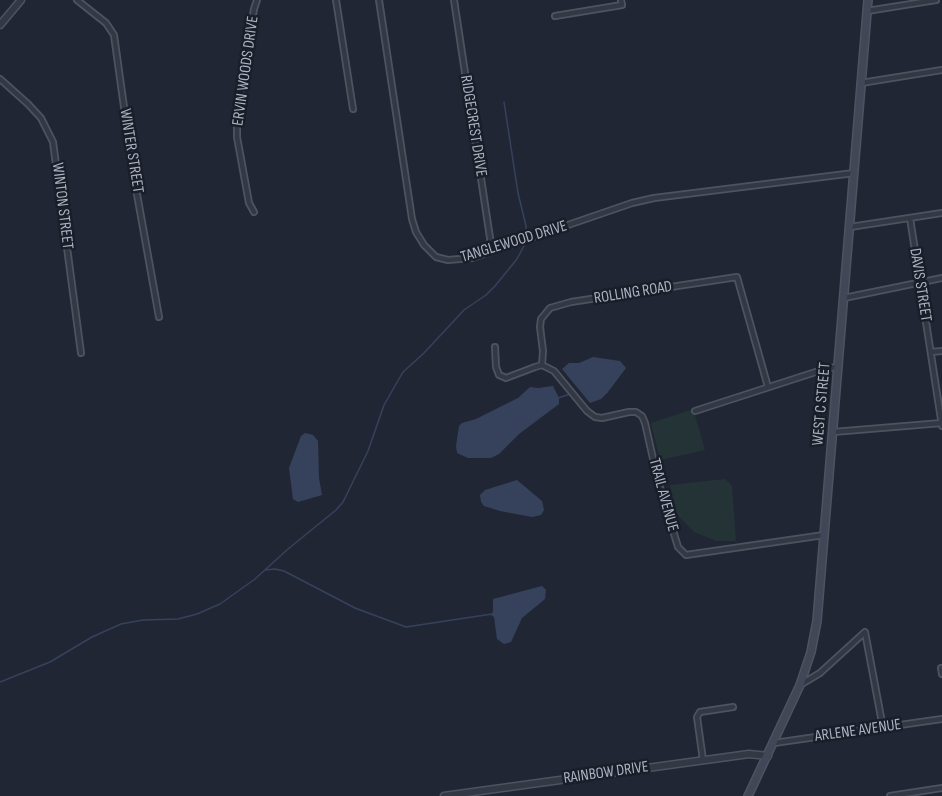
<!DOCTYPE html>
<html>
<head>
<meta charset="utf-8">
<style>
	body { margin:0 }
	canvas { display:block; background:#202634 }
</style>
</head>
<body>
<canvas width="942" height="796"></canvas>
<script>
const ctx = document.querySelector('canvas').getContext('2d');
ctx.lineJoin = 'round';
function fill(path, color) {
  ctx.fillStyle = color;
  ctx.fill(path, 'evenodd');
}
function poly(rows) {
  const path = new Path2D();
  for (const r of rows) {
    path.moveTo(r[0], r[1]);
    for (let i = 2; i < r.length; i += 2) path.lineTo(r[i], r[i + 1]);
  }
  return path;
}
function strokePath(path, color, width, dash) {
  ctx.strokeStyle = color;
  ctx.lineWidth = width;
  ctx.lineCap = dash ? 'butt' : 'round';
  ctx.setLineDash(dash || []);
  ctx.stroke(path);
}
function label(font, color, halo, rows, align = 'center') {
  ctx.font = font + ' "Sofia Sans Condensed",sans-serif';
  ctx.lineWidth = 5;
  ctx.setLineDash([]);
  ctx.textBaseline = 'middle';
  ctx.strokeStyle = halo;
  ctx.fillStyle = color;
  for (const [text, x, y, turn = 0] of rows) {
    ctx.save();
    ctx.translate(x, y);
    ctx.rotate((+turn || 0) * Math.PI / 180);
    ctx.textAlign = isNaN(turn) ? turn : align;
    if (halo) ctx.strokeText(text, 0, 0);
    ctx.fillText(text, 0, 0);
    ctx.restore();
  }
}
fill(poly([
	[691,410,694,412,705,450,660,460,651,423],
	[725,479,732,486,736,541,716,541,694,532,677,514,673,501,670,485]
]), '#233336');
fill(poly([
	[593,357,620,361,626,368,608,392,601,399,590,403,562,369,569,363,579,363],
	[553,386,559,398,559,404,519,434,499,454,491,458,468,458,457,453,456,446,459,426,462,423,476,419,518,398,530,387,538,388],
	[305,433,313,435,318,441,319,478,322,495,298,502,293,499,289,468,301,436],
	[517,480,542,501,544,510,541,515,532,517,500,511,484,506,481,502,480,495,485,490],
	[542,586,546,590,545,599,522,618,511,642,504,644,497,639,494,617,491,615,493,612,493,599]
]), '#36425c');
strokePath(poly([
	[504,102,518,193,526,226,526,237],
	[558,398,570,394],
	[265,570,275,569,284,571,355,608,406,627,492,614],
	[0,682,50,662,92,637,121,624,143,620,178,619,197,614,220,604,255,579,288,549,336,510,343,502,368,451,384,405,403,372,424,353,464,310,486,295,495,286,517,259,526,242]
]), '#36425c', 1.5);
const minor = poly([
	[77,0,106,23,114,35,133,172,159,317],
	[336,0,353,109],
	[379,0,412,219,416,232,424,245,436,257,448,260,472,258,632,203,654,198,854,173],
	[454,0,492,251],
	[867,11,936,0],
	[555,16,622,5,621,0],
	[0,79,28,104,41,118,53,142,81,353],
	[861,83,942,70],
	[254,212,249,203,237,137,237,115,254,9,257,0],
	[910,218,942,426],
	[850,227,942,213],
	[844,298,942,278],
	[495,347,496,367,499,375,506,378,535,367,542,365],
	[931,352,942,351],
	[542,365,554,371,587,411,595,417,602,418,629,412,636,412,642,416,645,423,658,481,678,547,686,555,824,535],
	[542,365,543,351,540,327,541,319,550,308,571,302,737,277,768,387],
	[695,411,828,368,839,367],
	[833,432,942,423],
	[941,668,942,674],
	[800,685,820,673,865,632,883,728],
	[774,743,942,719],
	[703,760,697,717,700,712,733,707],
	[890,796,942,788]
]);
const tertiary = poly([
	[0,25,21,0],
	[444,796,749,754,768,756]
]);
const secondary = poly([
	[748,796,800,685,811,652,817,621,868,0]
]);
strokePath(minor, '#4e5360', 8);
strokePath(tertiary, '#4e5360', 9);
strokePath(secondary, '#4e5360', 10);
strokePath(minor, '#333845', 4.5);
strokePath(tertiary, '#333845', 6);
strokePath(secondary, '#414757', 7);
label('16px', '#adb3c2', '#191e29', [
	["ERVIN WOODS DRIVE",246,71,-82],
	["RIDGECREST DRIVE",473,126,81],
	["WINTER STREET",131,151,81],
	["WINTON STREET",62,206,83],
	["TANGLEWOOD DRIVE",514,242,-17],
	["DAVIS STREET",920,285,81],
	["ROLLING ROAD",633,293,-9],
	["WEST C STREET",822,404,-85],
	["TRAIL AVENUE",663,495,75],
	["ARLENE AVENUE",858,731,-8],
	["RAINBOW DRIVE",606,773,-8]
]);
</script>
</body>
</html>
